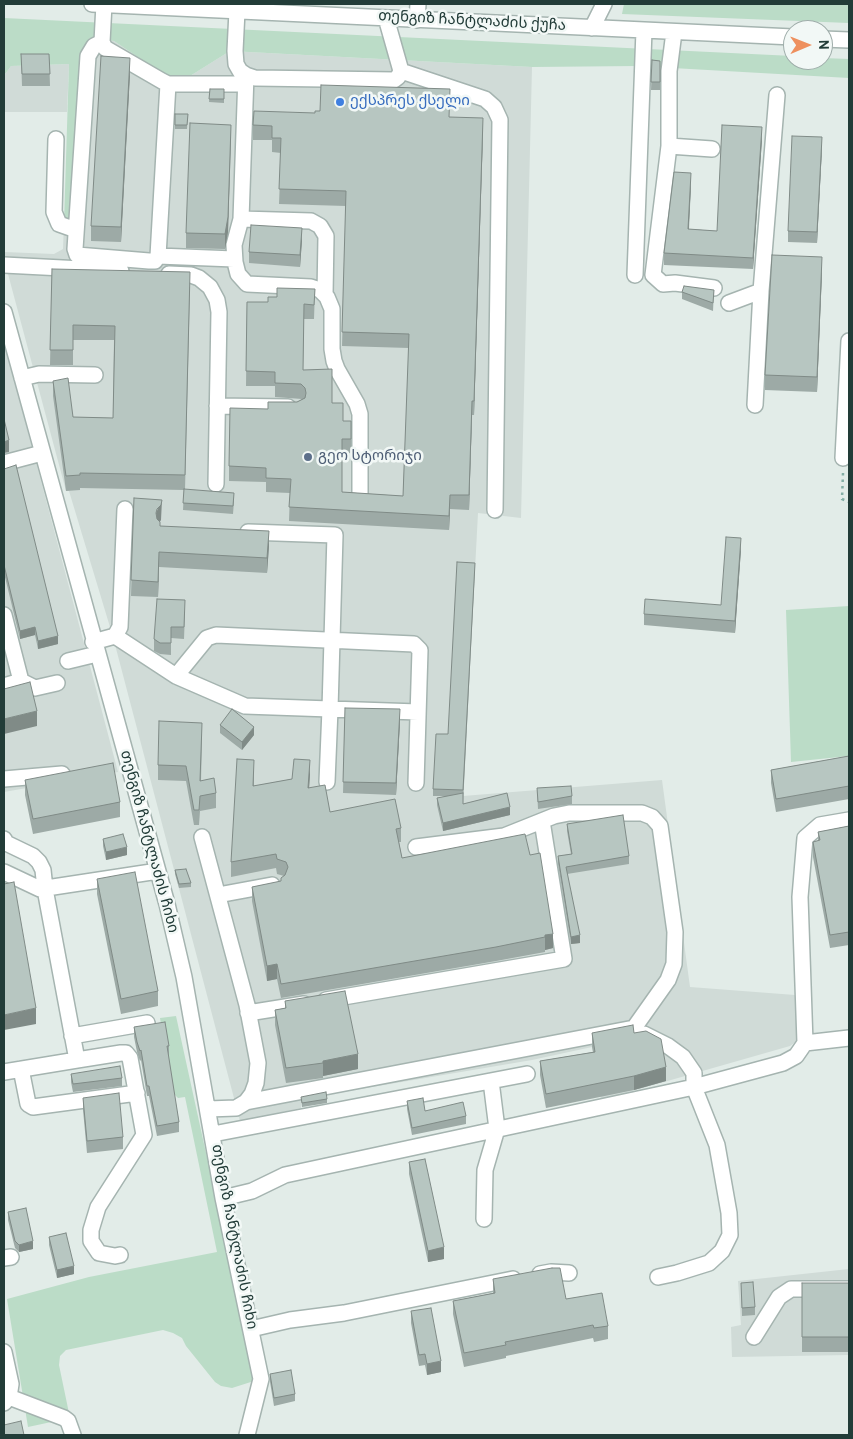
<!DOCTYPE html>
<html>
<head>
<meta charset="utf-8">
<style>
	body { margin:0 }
	#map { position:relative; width:853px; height:1439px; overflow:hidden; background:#e2ece8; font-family:Overpass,sans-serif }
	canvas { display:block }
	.frame { position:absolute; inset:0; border:5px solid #223c38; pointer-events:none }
	.north { position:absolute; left:783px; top:20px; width:50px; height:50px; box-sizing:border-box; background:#f2f8f6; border:1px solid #9fadaa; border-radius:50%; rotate:89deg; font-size:14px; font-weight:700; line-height:20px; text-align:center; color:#223c38 }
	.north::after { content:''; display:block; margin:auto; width:18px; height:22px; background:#ee905e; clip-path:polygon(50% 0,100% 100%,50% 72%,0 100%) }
</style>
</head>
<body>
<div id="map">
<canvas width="853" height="1439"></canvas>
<div class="frame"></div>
<div class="north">N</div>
</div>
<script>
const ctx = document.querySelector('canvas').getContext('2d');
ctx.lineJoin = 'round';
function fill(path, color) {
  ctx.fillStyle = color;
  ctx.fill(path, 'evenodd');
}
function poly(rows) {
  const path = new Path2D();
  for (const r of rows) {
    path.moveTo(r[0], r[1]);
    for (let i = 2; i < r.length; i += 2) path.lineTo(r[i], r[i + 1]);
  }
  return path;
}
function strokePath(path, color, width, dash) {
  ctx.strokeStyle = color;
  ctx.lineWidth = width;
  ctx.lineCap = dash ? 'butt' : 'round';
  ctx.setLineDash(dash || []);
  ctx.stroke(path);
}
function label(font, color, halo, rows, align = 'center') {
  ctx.font = font + ' Overpass,"Noto Sans Georgian",sans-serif';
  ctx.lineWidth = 5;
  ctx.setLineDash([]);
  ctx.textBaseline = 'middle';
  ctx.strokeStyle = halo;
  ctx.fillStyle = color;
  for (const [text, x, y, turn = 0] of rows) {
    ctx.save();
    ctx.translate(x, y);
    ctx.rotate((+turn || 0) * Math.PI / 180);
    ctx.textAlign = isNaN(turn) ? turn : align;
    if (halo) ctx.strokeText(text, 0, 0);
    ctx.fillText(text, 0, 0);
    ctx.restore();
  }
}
fill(poly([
	[88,38,114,41,166,76,190,76,230,51,532,67,521,518,478,513,463,796,662,780,690,987,795,995,798,1025,797,1041,790,1046,601,1100,592,1047,532,1060,301,1099,301,1108,240,1121,113,637,69,491,66,491,4,259,4,252,54,254,63,249,64,222,77,224],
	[69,64,67,112,4,112,4,73,6,73,11,66],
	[4,341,118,772,4,792],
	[849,1269,849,1355,732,1357,731,1327,741,1325,738,1281]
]), '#d0dbd7');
fill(poly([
	[624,4,849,4,849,23,622,14],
	[4,18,793,56,793,60,823,60,823,58,849,59,849,78,637,66,532,67,230,51,190,76,183,78,166,76,114,41,89,38,77,224,64,222,69,64,11,66,6,73,4,73],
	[849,606,849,756,791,762,786,610],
	[176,1016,227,1249,254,1381,232,1388,221,1386,215,1382,186,1346,182,1338,173,1333,163,1330,66,1350,60,1356,59,1365,70,1418,28,1427,7,1299,89,1277,217,1252,185,1097,178,1098,172,1092,160,1018]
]), '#bbdcc7');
const minor = poly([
	[92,4,793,37],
	[104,4,102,42,105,48,162,81,168,84,245,84],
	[237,11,235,51,236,64,240,71,246,75,255,78,394,80,398,77,401,71,386,18],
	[417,20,418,4],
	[592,28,604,4],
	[674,32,669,71,669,146,653,275,663,284,675,283,714,288],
	[823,39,849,40],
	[102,42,94,46,88,56,75,249,77,255,149,261,155,261,158,256,168,84],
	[401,71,485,99,494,107,500,120,495,510],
	[246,75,241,219,234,245,235,262,238,274,247,284,311,287,320,290,327,297,332,309,332,349,334,361,337,369,357,404,360,414,360,495],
	[56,139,54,212,59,224,76,230],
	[669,146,712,149],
	[241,219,311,221,320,226,326,236,325,295],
	[158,256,234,259],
	[4,265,121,271],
	[169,274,191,275,199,278,210,287,217,300,219,312,216,484],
	[635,275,644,30],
	[729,303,761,291],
	[4,312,167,904,184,977,223,1198,261,1379,247,1435],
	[22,378,39,374,95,375],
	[755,405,761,291,777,95],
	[217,406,288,407],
	[843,458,849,341],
	[4,463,42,453],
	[4,615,21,681],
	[115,636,176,676,245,706,330,709,335,535,248,532],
	[93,642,115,636,120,627,125,509],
	[68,661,97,654],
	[176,676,207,638,216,635,414,644,420,650,416,783],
	[4,686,21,681,35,688,57,683],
	[4,779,62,774],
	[327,782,330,709,418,712],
	[202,837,247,1005,258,1063,256,1083,252,1094,246,1102],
	[4,839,6,843,33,856,39,862,43,870,45,889,77,1060,4,1072],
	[4,872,40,889,158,871],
	[218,895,272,885],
	[326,1000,564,959,542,821],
	[248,1013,304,1004],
	[644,1034,668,1046,683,1057,694,1073,694,1087,717,1145,729,1213,730,1235,722,1251,709,1263,677,1273,658,1277],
	[72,1036,147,1023],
	[805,1043,849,1038],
	[77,1060,121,1053,126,1053,130,1058,144,1135,98,1207,91,1230,91,1241,99,1253,115,1256,120,1255],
	[21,1069,28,1104,33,1107,137,1093],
	[208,1109,236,1108,246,1102,634,1028,668,980,674,964,675,932,660,826,652,817,642,813,569,813,554,816,504,836,416,847],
	[213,1134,527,1074],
	[223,1198,252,1191,285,1175,694,1087,783,1063,796,1056,805,1043,800,897,805,838,820,825,849,820],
	[484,1219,485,1170,497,1129,491,1081],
	[4,1258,11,1257],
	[540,1274,551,1272,569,1273],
	[251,1329,290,1320,344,1313,513,1279],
	[754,1337,779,1297,791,1289,849,1289],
	[4,1352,11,1384,9,1397,4,1403],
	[9,1397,64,1418,68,1421,73,1435]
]);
strokePath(minor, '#a5b4b0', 18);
strokePath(poly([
	[843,473,842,499,849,502]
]), '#83aea5', 2.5, [2.5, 4]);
strokePath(minor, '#fff', 15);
fill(poly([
	[21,54,49,54,50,86,22,86],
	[652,60,660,61,660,90,651,90],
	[130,73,121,242,91,241,91,226],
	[210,89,224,89,224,103,209,102],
	[175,114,188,114,187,129,175,129],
	[450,117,483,132,474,415,472,415,469,510,450,509,449,530,289,521,290,493,266,492,266,482,229,481,229,466,268,409,297,402,302,399,275,397,275,386,246,386,247,302,268,302,277,297,315,289,314,319,304,319,303,370,332,403,343,421,351,421,351,453,342,453,342,492,403,496,409,348,342,346,346,206,279,204,281,153,272,152,272,140,253,140,253,125],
	[762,139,753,269,664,265,664,253,691,185,689,229,717,231],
	[231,140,228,232,225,249,186,248,186,233],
	[822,148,817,243,788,242,788,231],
	[302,240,300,267,249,263,249,252],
	[52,269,190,287,185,490,234,501,233,514,183,510,184,490,80,488,80,490,66,491,53,396,53,381,73,417,113,418,114,340,73,340,73,365,50,365],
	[822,272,817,392,765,390,765,375],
	[714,290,713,311,682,299,682,292],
	[4,469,58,644,38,649,35,635,20,639,4,573],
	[134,498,161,520,160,522,160,526,269,546,267,573,159,567,158,597,131,596],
	[741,549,735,633,644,625,644,614,721,605],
	[475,569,463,804,510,815,443,831,437,805,437,798,446,796,433,796,433,789,448,734],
	[185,612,184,639,171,638,171,655,160,654,154,651,154,639],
	[345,708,400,721,396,795,343,793],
	[220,725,254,735,242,750,220,733],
	[202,737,201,781,216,793,216,808,200,811,199,825,194,825,186,781,158,780,158,765],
	[849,756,849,799,776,812,771,783,771,770],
	[254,774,254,786,292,779,310,774,309,788,330,812,401,828,401,842,399,842,402,858,530,855,553,948,545,950,545,952,496,961,281,998,277,979,267,981,252,901,252,887,281,882,281,878,284,876,277,874,276,868,231,877,231,862],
	[25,780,120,802,120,817,33,834,25,795],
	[537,788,572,796,572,804,538,809],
	[567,824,629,856,629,864,567,874,580,943,571,944,558,864,558,856,571,854,567,831],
	[849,826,849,945,830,948,813,857,813,842,818,841,818,832],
	[103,839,127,855,106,860,103,846],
	[175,870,191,883,191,887,179,888,175,874],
	[97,879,158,991,158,1006,121,1014,97,894],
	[285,1001,358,1069,323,1076,323,1078,286,1083,275,1025,275,1010,285,1008],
	[134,1027,169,1046,169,1055,168,1056,179,1122,179,1132,157,1136,149,1096,147,1096,141,1060,140,1061,137,1052,134,1037],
	[592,1033,634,1033,666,1081,634,1090,546,1108,540,1075,540,1061,593,1052,592,1047],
	[71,1074,122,1078,122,1086,73,1092,71,1082],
	[301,1097,327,1099,327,1103,302,1107],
	[83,1098,123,1137,123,1149,87,1153,83,1110],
	[407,1101,425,1111,466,1116,466,1124,412,1135,407,1109],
	[409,1162,444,1259,428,1262,409,1174],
	[8,1212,33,1249,19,1252,15,1248,8,1220],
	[49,1237,74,1274,57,1278,49,1245],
	[493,1279,566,1299,608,1326,608,1339,594,1342,593,1338,506,1356,506,1358,464,1367,453,1314,453,1301,493,1293],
	[741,1283,755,1307,755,1315,742,1316],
	[802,1283,849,1283,849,1352,802,1352],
	[411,1311,441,1372,427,1375,425,1365,419,1366,411,1323],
	[270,1374,295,1394,295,1401,274,1406,270,1382]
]), '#9daaa6');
fill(poly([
	[130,58,130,73,121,242,121,227],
	[483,118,483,132,474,415,474,401],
	[231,125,228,232,225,249,225,234],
	[762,127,762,139,753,269,753,258],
	[822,137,822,148,817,243,817,232],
	[691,173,691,185,688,241,688,229],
	[302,228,302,240,300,267,300,255],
	[822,257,822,272,817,392,817,377],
	[472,401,472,415,469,510,469,495],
	[9,440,9,452,4,453,4,442],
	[450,495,450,509,449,530,449,516],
	[162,500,161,520,157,524,156,513],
	[269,531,269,546,267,573,267,558],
	[741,538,741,549,735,633,735,621],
	[159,552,159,567,158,597,158,582],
	[35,627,35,635,20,639,20,631],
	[58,636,58,644,38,649,38,641],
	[400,709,400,721,396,795,396,783],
	[37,711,37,726,4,734,4,719],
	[254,727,254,735,242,750,242,742],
	[310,760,310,774,308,803,308,788],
	[510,807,510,815,443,831,443,823],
	[127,847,127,855,106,860,106,852],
	[553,934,553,948,545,950,545,935],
	[580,935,580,943,571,944,571,937],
	[277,964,277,979,267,981,267,966],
	[36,1008,36,1024,4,1030,4,1015],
	[358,1054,358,1069,323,1076,323,1061],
	[666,1067,666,1081,634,1090,634,1076],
	[33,1241,33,1249,19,1252,19,1245],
	[444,1247,444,1259,428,1262,428,1251],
	[74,1266,74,1274,57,1278,57,1270],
	[441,1361,441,1372,427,1375,427,1364]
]), '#808b87');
const building = poly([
	[21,54,49,54,50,74,22,74,21,54],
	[101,56,130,58,121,227,91,226,101,56],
	[652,60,660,61,660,82,651,82,652,60],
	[321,85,450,89,449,117,483,118,474,401,472,401,469,495,450,495,449,516,289,507,291,479,266,478,266,468,229,466,230,408,268,409,268,402,297,402,305,398,306,393,305,388,301,384,275,383,275,372,246,371,247,302,268,302,268,297,277,297,277,288,315,289,314,305,304,304,303,370,332,369,332,403,343,403,343,421,351,421,351,439,342,439,342,492,403,496,409,334,342,332,346,191,279,189,281,138,272,138,272,126,253,125,254,111,315,113,315,111,320,111,321,85],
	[210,89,224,89,224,99,209,99,210,89],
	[175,114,188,114,187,125,175,125,175,114],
	[190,123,231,125,228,217,225,234,186,233,190,123],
	[722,125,762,127,753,258,664,253,674,172,691,173,688,229,717,231,722,125],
	[792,136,822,137,817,232,788,231,792,136],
	[251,225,302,228,300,255,249,252,251,225],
	[772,255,822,257,817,377,765,375,772,255],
	[52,269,190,272,185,475,80,473,80,475,66,476,53,381,68,378,73,417,113,418,115,326,73,325,73,350,50,350,52,269],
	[684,286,714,290,713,303,682,292,684,286],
	[4,419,9,440,4,442,4,419],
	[16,465,58,636,38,641,35,627,20,631,4,565,4,469,16,465],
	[184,489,234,493,233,506,183,503,184,489],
	[134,498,162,500,161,505,157,509,156,513,157,519,160,522,160,526,269,531,267,558,159,552,158,582,131,580,134,498],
	[726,537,741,538,735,621,644,614,645,599,721,605,726,537],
	[457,562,475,563,463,790,433,789,436,734,448,734,457,562],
	[157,599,185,600,184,627,171,627,171,643,160,643,154,639,157,599],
	[30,682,37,711,4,719,4,689,30,682],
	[345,708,400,709,396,783,343,782,345,708],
	[232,709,254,727,242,742,220,725,232,709],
	[159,721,202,723,200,781,214,778,216,793,200,796,199,810,194,810,186,766,158,765,159,721],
	[849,756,849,786,776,799,771,770,849,756],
	[237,759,254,760,253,786,292,779,294,759,310,760,308,788,325,785,330,812,395,799,401,828,396,829,402,858,525,834,530,855,540,853,553,934,545,935,545,937,496,947,281,984,277,964,267,966,252,887,281,881,281,878,285,875,288,867,286,862,277,859,276,854,231,862,237,759],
	[113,763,120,802,33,819,25,780,113,763],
	[571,786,572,796,538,802,537,788,571,786],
	[463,793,463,804,507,793,510,807,443,823,437,798,463,793],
	[623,815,629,856,566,867,580,935,571,937,558,856,572,854,567,824,623,815],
	[849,826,849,932,830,935,813,842,820,840,818,832,849,826],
	[123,834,127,847,106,852,103,839,123,834],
	[186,869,191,883,179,884,175,870,186,869],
	[135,872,158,991,121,999,97,879,135,872],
	[14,882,36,1008,4,1015,4,884,14,882],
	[345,991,358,1054,323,1061,323,1063,286,1068,275,1010,286,1008,285,1001,345,991],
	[165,1022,169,1046,167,1046,179,1122,157,1126,149,1086,147,1086,141,1050,140,1051,137,1042,134,1027,165,1022],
	[633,1025,634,1033,646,1031,661,1039,666,1067,634,1076,546,1094,540,1061,595,1052,592,1033,633,1025],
	[120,1066,122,1078,73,1084,71,1074,120,1066],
	[326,1092,327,1099,302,1103,301,1097,326,1092],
	[119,1093,123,1137,87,1141,83,1098,119,1093],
	[423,1098,425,1111,463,1102,466,1116,412,1128,407,1101,423,1098],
	[425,1159,444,1247,428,1251,409,1162,425,1159],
	[26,1208,33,1241,19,1245,15,1241,8,1212,26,1208],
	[66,1233,74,1266,57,1270,49,1237,66,1233],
	[552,1268,560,1268,566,1299,602,1293,608,1326,594,1328,593,1325,505,1342,506,1345,464,1353,453,1301,495,1293,493,1279,552,1268],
	[753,1282,755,1307,742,1308,741,1283,753,1282],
	[802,1283,849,1283,849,1337,802,1337,802,1283],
	[431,1308,441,1361,427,1364,425,1354,419,1355,411,1311,431,1308],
	[291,1370,295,1394,274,1398,270,1374,291,1370],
	[21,1421,24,1435,4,1435,4,1425,21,1421]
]);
fill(building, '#b7c6c1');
strokePath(building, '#808b87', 1);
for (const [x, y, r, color] of [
	[340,102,5,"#3f7fe0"],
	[308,457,5,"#5c6f8a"]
]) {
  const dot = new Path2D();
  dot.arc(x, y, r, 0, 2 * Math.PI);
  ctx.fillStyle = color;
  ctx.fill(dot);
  strokePath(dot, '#f2f8f6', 2);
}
label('15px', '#223c38', '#f2f8f6', [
	["თენგიზ ჩანტლაძის ქუჩა",472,22,3],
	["თენგიზ ჩანტლაძის ჩიხი",148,842,75],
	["თენგიზ ჩანტლაძის ჩიხი",233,1237,79]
]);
label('15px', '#366cbe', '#f2f8f6', [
	["ექსპრეს ქსელი",350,102]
], 'left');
label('15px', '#4e5e75', '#f2f8f6', [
	["გეო სტორიჯი",318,457]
], 'left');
</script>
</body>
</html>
